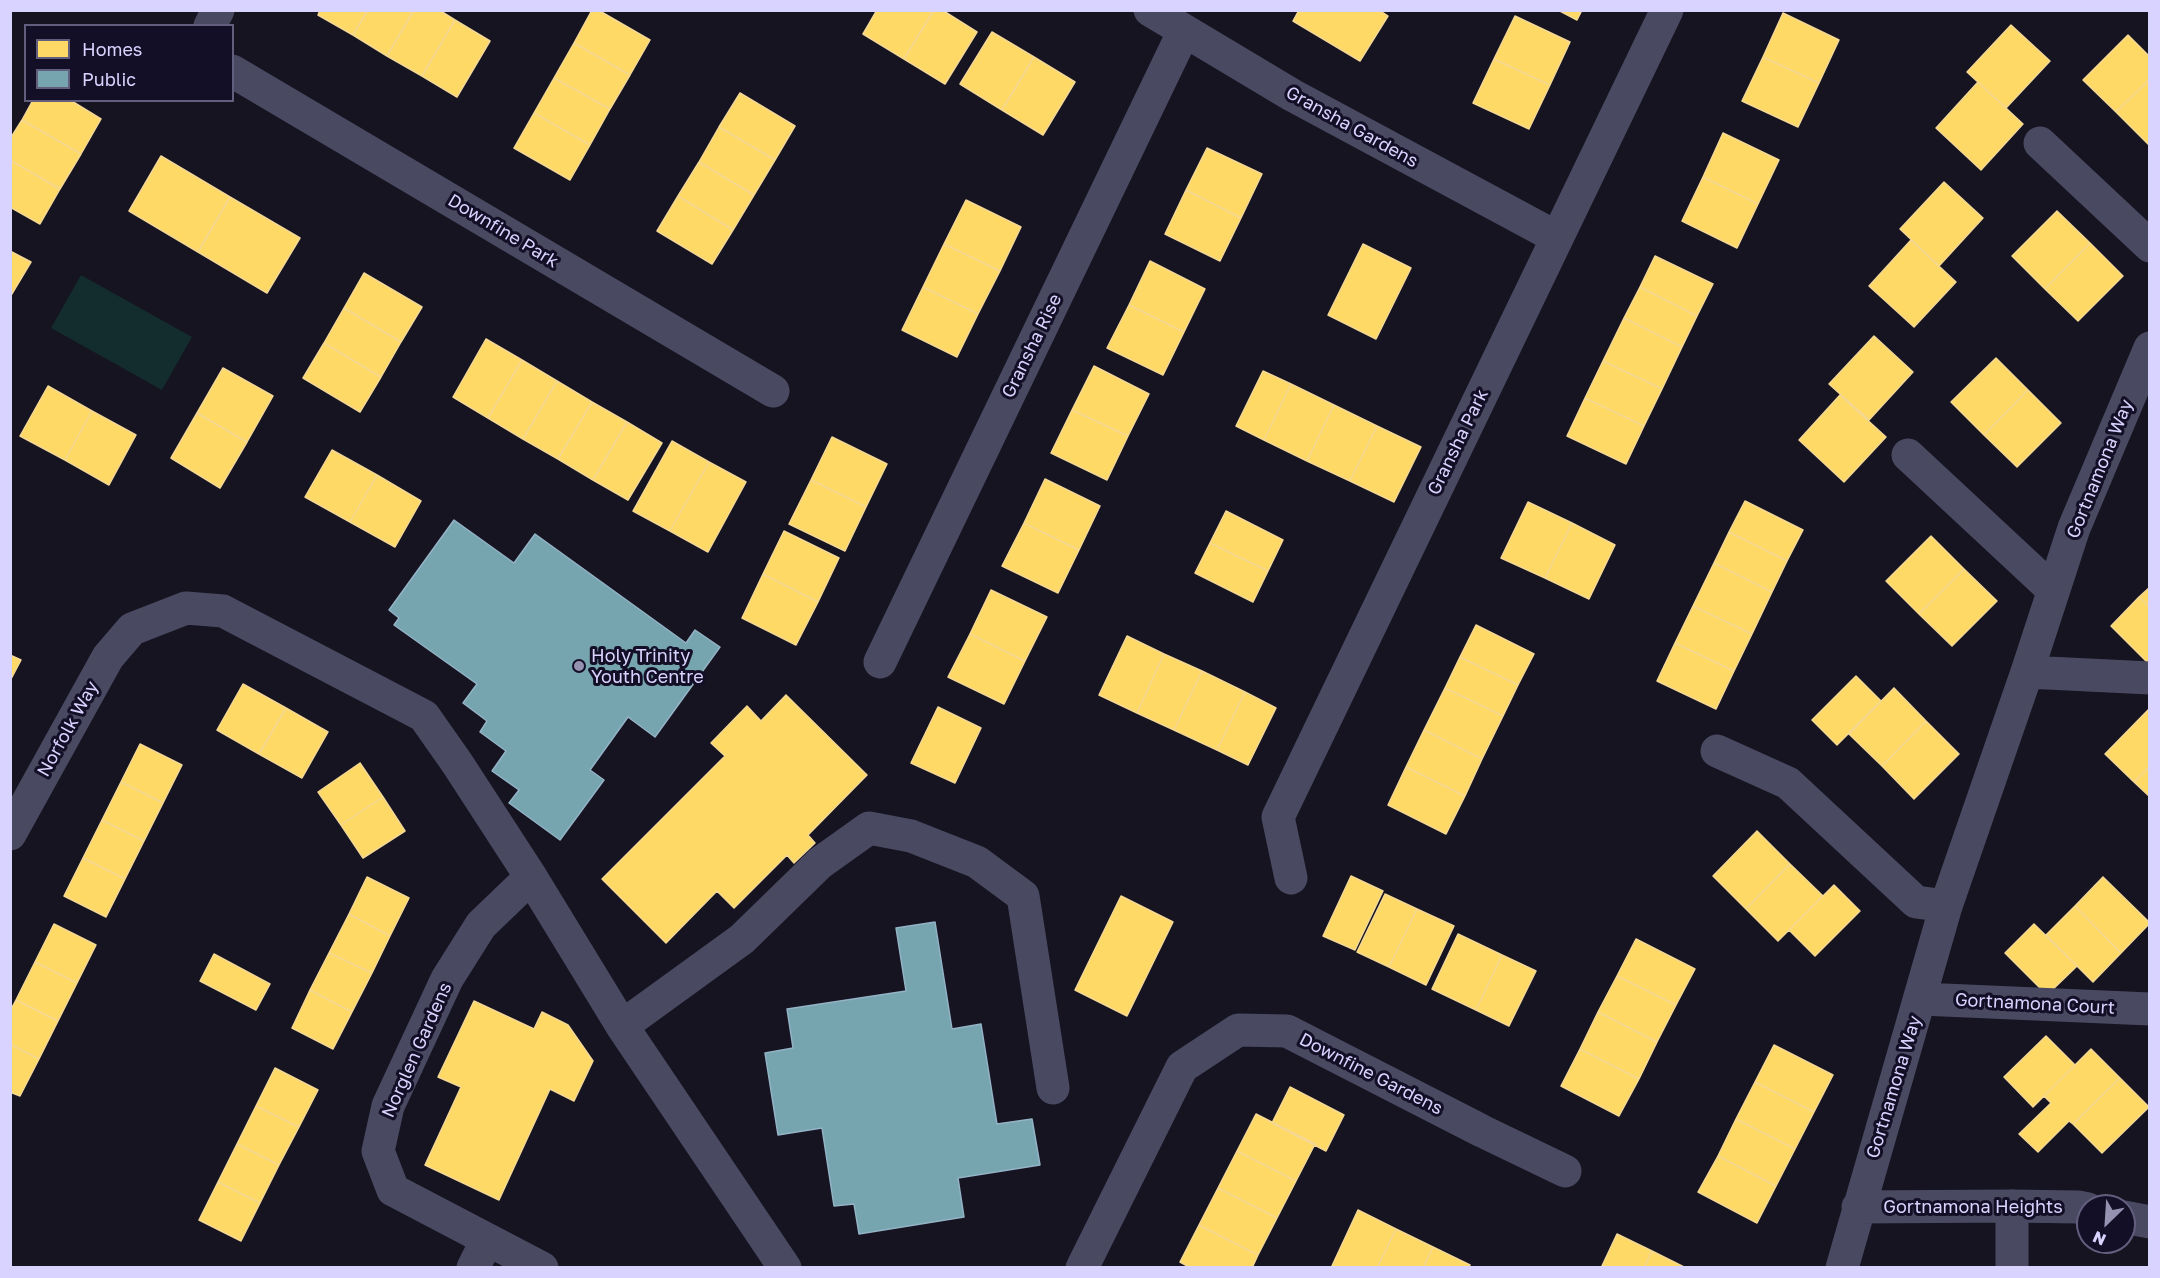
<!DOCTYPE html>
<html>
<head>
<meta charset="utf-8">
<style>
	body { margin:0 }
	#map { position:relative; width:2160px; height:1278px; overflow:hidden; background:#161421; font-family:"Golos Text",sans-serif }
	canvas { display:block }
	.frame { position:absolute; inset:0; border:12px solid #d9d4ff; pointer-events:none }
	.legend { position:absolute; left:24px; top:24px; width:210px; height:78px; box-sizing:border-box; background:#130f26; border:2px solid #625e7d; margin:0; padding:8px 10px; list-style:none; font-size:18px; color:#d9d4ff }
	.legend li { display:flex; align-items:center; gap:12px; height:30px }
	.legend b { width:30px; border:2px solid #625e7d }
	.north { position:absolute; left:2076px; top:1194px; width:60px; height:60px; box-sizing:border-box; background:#130f26; border:2px solid #625e7d; border-radius:50%; rotate:205deg; font-size:16px; font-weight:700; line-height:24px; text-align:center; color:#d9d4ff }
	.north::after { content:''; display:block; margin:auto; width:21px; height:27px; background:#9591b1; clip-path:polygon(50% 0,100% 100%,50% 72%,0 100%) }
</style>
</head>
<body>
<div id="map">
<canvas width="2160" height="1278"></canvas>
<div class="frame"></div>
<ul class="legend">
<li><b style="height:16px;background:#ffd966"></b>Homes</li>
<li><b style="height:16px;background:#76a5af"></b>Public</li>
</ul>
<div class="north">N</div>
</div>
<script>
const ctx = document.querySelector('canvas').getContext('2d');
ctx.lineJoin = 'round';
function fill(path, color) {
  ctx.fillStyle = color;
  ctx.fill(path, 'evenodd');
}
function poly(rows) {
  const path = new Path2D();
  for (const r of rows) {
    path.moveTo(r[0], r[1]);
    for (let i = 2; i < r.length; i += 2) path.lineTo(r[i], r[i + 1]);
  }
  return path;
}
function strokePath(path, color, width, dash) {
  ctx.strokeStyle = color;
  ctx.lineWidth = width;
  ctx.lineCap = dash ? 'butt' : 'round';
  ctx.setLineDash(dash || []);
  ctx.stroke(path);
}
function label(font, color, halo, rows, align = 'center') {
  ctx.font = font + ' "Golos Text",sans-serif';
  ctx.lineWidth = 6;
  ctx.setLineDash([]);
  ctx.textBaseline = 'middle';
  ctx.strokeStyle = halo;
  ctx.fillStyle = color;
  for (const [text, x, y, turn = 0] of rows) {
    ctx.save();
    ctx.translate(x, y);
    ctx.rotate((+turn || 0) * Math.PI / 180);
    ctx.textAlign = isNaN(turn) ? turn : align;
    if (halo) ctx.strokeText(text, 0, 0);
    ctx.fillText(text, 0, 0);
    ctx.restore();
  }
}
fill(poly([
	[81,275,192,337,162,390,51,328]
]), '#132c2d');
const homes = poly([
	[320,10,368,10,353,35,318,15,320,10],
	[368,10,414,10,387,56,353,35,368,10],
	[414,10,439,10,455,20,422,76,387,56,414,10],
	[592,10,598,10,650,40,630,75,574,43,592,10],
	[877,10,934,10,904,59,863,34,877,10],
	[934,10,942,10,977,32,945,84,904,59,934,10],
	[1299,10,1379,10,1388,16,1360,61,1293,21,1299,10],
	[1558,10,1582,10,1577,20,1558,10],
	[1783,13,1839,40,1819,83,1763,57,1783,13],
	[1515,16,1570,42,1550,85,1494,59,1515,16],
	[455,20,490,41,457,97,422,76,455,20],
	[2011,25,2050,61,2006,108,1967,72,2011,25],
	[992,32,1034,57,1002,110,960,84,992,32],
	[2128,35,2150,57,2150,79,2116,112,2083,80,2128,35],
	[574,43,630,75,610,109,554,78,574,43],
	[1034,57,1075,82,1043,135,1002,110,1034,57],
	[1763,57,1819,83,1798,127,1742,101,1763,57],
	[1494,59,1550,85,1529,129,1473,103,1494,59],
	[554,78,610,109,590,145,534,113,554,78],
	[2150,79,2150,144,2149,145,2116,112,2150,79],
	[1978,82,2023,124,1981,170,1936,128,1978,82],
	[740,93,795,126,775,160,719,127,740,93],
	[33,100,70,100,101,119,81,154,22,120,33,100],
	[534,113,590,145,570,180,514,148,534,113],
	[22,120,81,154,60,189,10,160,10,139,22,120],
	[719,127,775,160,754,195,699,162,719,127],
	[1723,133,1779,160,1758,204,1703,177,1723,133],
	[1207,148,1262,174,1241,218,1186,190,1207,148],
	[161,156,230,197,198,252,129,211,161,156],
	[10,160,60,189,40,224,10,207,10,160],
	[699,162,754,195,733,230,678,196,699,162],
	[1703,177,1758,204,1737,248,1682,221,1703,177],
	[1944,182,1983,218,1939,266,1900,229,1944,182],
	[1186,190,1241,218,1220,261,1165,234,1186,190],
	[678,196,733,230,712,264,657,231,678,196],
	[230,197,300,238,267,293,198,252,230,197],
	[966,200,1021,227,1000,271,944,244,966,200],
	[2057,211,2090,243,2045,289,2012,256,2057,211],
	[1911,240,1956,282,1914,327,1869,286,1911,240],
	[2090,243,2123,276,2078,321,2045,289,2090,243],
	[944,244,1000,271,978,314,923,287,944,244],
	[1363,244,1411,268,1376,339,1328,315,1363,244],
	[10,251,31,262,10,297,10,251],
	[1655,256,1713,284,1697,316,1640,287,1655,256],
	[1150,261,1205,289,1184,332,1129,305,1150,261],
	[364,273,422,307,401,342,344,308,364,273],
	[923,287,978,314,957,357,902,330,923,287],
	[1640,287,1697,316,1682,347,1624,318,1640,287],
	[1129,305,1184,332,1163,375,1107,348,1129,305],
	[344,308,401,342,381,377,324,343,344,308],
	[1624,318,1682,347,1662,389,1603,361,1624,318],
	[1874,336,1913,372,1869,420,1829,384,1874,336],
	[486,339,522,360,488,418,453,397,486,339],
	[324,343,381,377,360,412,303,378,324,343],
	[1996,358,2028,390,1984,435,1951,402,1996,358],
	[522,360,557,381,523,439,488,418,522,360],
	[1603,361,1662,389,1644,426,1585,398,1603,361],
	[1094,366,1149,394,1128,436,1072,410,1094,366],
	[223,368,273,396,247,442,197,413,223,368],
	[1263,371,1291,384,1264,440,1236,426,1263,371],
	[557,381,592,402,558,459,523,439,557,381],
	[1291,384,1334,405,1307,461,1264,440,1291,384],
	[48,386,92,411,65,460,20,436,48,386],
	[2028,390,2061,423,2017,467,1984,435,2028,390],
	[1840,395,1886,437,1844,482,1799,440,1840,395],
	[1585,398,1644,426,1626,464,1567,436,1585,398],
	[592,402,627,422,593,480,558,459,592,402],
	[1334,405,1377,426,1350,481,1307,461,1334,405],
	[1072,410,1128,436,1107,480,1051,453,1072,410],
	[92,411,136,435,109,485,65,460,92,411],
	[197,413,247,442,220,488,171,458,197,413],
	[627,422,662,443,628,500,593,480,627,422],
	[1377,426,1421,447,1394,502,1350,481,1377,426],
	[832,437,887,464,866,507,811,480,832,437],
	[672,441,709,462,670,531,633,511,672,441],
	[332,450,377,475,350,522,305,497,332,450],
	[709,462,746,482,708,552,670,531,709,462],
	[377,475,421,501,395,547,350,522,377,475],
	[1045,479,1100,506,1079,550,1024,523,1045,479],
	[811,480,866,507,845,551,789,524,811,480],
	[1745,501,1803,530,1787,561,1729,532,1745,501],
	[1528,502,1572,523,1545,578,1501,558,1528,502],
	[1226,511,1283,540,1268,571,1210,543,1226,511],
	[1024,523,1079,550,1058,593,1002,566,1024,523],
	[1572,523,1615,545,1589,599,1545,578,1572,523],
	[784,531,839,558,818,602,763,574,784,531],
	[1729,532,1787,561,1772,592,1714,563,1729,532],
	[1931,536,1964,569,1919,614,1886,581,1931,536],
	[1210,543,1268,571,1253,602,1195,573,1210,543],
	[1714,563,1772,592,1752,634,1693,606,1714,563],
	[1964,569,1997,601,1952,646,1919,614,1964,569],
	[763,574,818,602,796,645,742,618,763,574],
	[2150,587,2150,607,2139,597,2150,587],
	[991,590,1047,617,1025,661,970,634,991,590],
	[2139,597,2150,607,2150,665,2111,626,2139,597],
	[1693,606,1752,634,1734,671,1675,643,1693,606],
	[1476,625,1534,654,1518,685,1460,657,1476,625],
	[970,634,1025,661,1004,704,948,677,970,634],
	[1127,636,1164,654,1137,713,1099,695,1127,636],
	[1675,643,1734,671,1716,709,1657,681,1675,643],
	[1164,654,1202,671,1174,730,1137,713,1164,654],
	[10,655,21,660,10,681,10,655],
	[1460,657,1518,685,1503,716,1445,688,1460,657],
	[1202,671,1245,692,1217,750,1174,730,1202,671],
	[1856,676,1881,701,1837,745,1812,720,1856,676],
	[243,684,286,708,259,754,217,730,243,684],
	[1445,688,1503,716,1482,759,1424,730,1445,688],
	[1894,688,1926,721,1882,766,1849,734,1894,688],
	[1245,692,1276,708,1248,765,1217,750,1245,692],
	[786,695,867,775,808,835,815,843,794,863,787,855,734,908,717,891,666,943,602,879,725,756,711,743,747,706,761,721,786,695],
	[938,707,981,728,955,783,911,763,938,707],
	[286,708,328,732,302,778,259,754,286,708],
	[2150,708,2150,766,2134,782,2105,754,2150,708],
	[1926,721,1959,754,1914,799,1882,766,1926,721],
	[1424,730,1482,759,1465,796,1406,767,1424,730],
	[140,744,182,765,163,803,121,782,140,744],
	[360,763,383,797,341,825,318,792,360,763],
	[2150,766,2150,797,2134,782,2150,766],
	[1406,767,1465,796,1446,834,1388,805,1406,767],
	[121,782,163,803,144,841,102,820,121,782],
	[383,797,405,831,363,858,341,825,383,797],
	[102,820,144,841,125,879,83,858,102,820],
	[1757,831,1790,864,1746,909,1713,876,1757,831],
	[83,858,125,879,106,917,64,896,83,858],
	[1790,864,1823,896,1778,941,1746,909,1790,864],
	[1351,876,1383,891,1355,950,1323,936,1351,876],
	[367,877,409,898,390,936,349,914,367,877],
	[2103,877,2150,923,2121,953,2075,906,2103,877],
	[1834,885,1860,911,1815,956,1789,930,1834,885],
	[1385,894,1417,909,1389,967,1357,952,1385,894],
	[1121,896,1173,922,1127,1016,1075,990,1121,896],
	[2075,906,2121,953,2093,982,2046,935,2075,906],
	[1417,909,1454,926,1426,985,1389,967,1417,909],
	[349,914,390,936,372,973,329,953,349,914],
	[54,924,96,945,77,983,35,962,54,924],
	[2034,924,2077,966,2047,995,2005,953,2034,924],
	[1458,934,1502,955,1476,1010,1432,989,1458,934],
	[1636,939,1695,969,1676,1005,1617,976,1636,939],
	[329,953,372,973,352,1012,310,990,329,953],
	[214,954,270,984,256,1010,200,981,214,954],
	[1502,955,1536,971,1509,1026,1476,1010,1502,955],
	[35,962,77,983,58,1021,16,1000,35,962],
	[1617,976,1676,1005,1657,1042,1598,1012,1617,976],
	[310,990,352,1012,333,1049,292,1028,310,990],
	[16,1000,58,1021,39,1059,10,1044,10,1011,16,1000],
	[474,1001,534,1029,542,1012,568,1025,593,1061,574,1101,550,1089,499,1200,425,1165,461,1087,438,1077,474,1001],
	[1598,1012,1657,1042,1639,1079,1580,1049,1598,1012],
	[2046,1036,2075,1065,2033,1107,2004,1077,2046,1036],
	[10,1044,39,1059,20,1096,10,1092,10,1044],
	[1774,1045,1833,1075,1814,1112,1755,1082,1774,1045],
	[1580,1049,1639,1079,1619,1116,1561,1086,1580,1049],
	[2091,1049,2120,1078,2073,1124,2069,1121,2038,1152,2019,1134,2051,1103,2044,1096,2091,1049],
	[275,1068,318,1090,299,1127,256,1106,275,1068],
	[2120,1078,2149,1107,2102,1153,2073,1124,2120,1078],
	[1755,1082,1814,1112,1795,1149,1736,1119,1755,1082],
	[1290,1087,1344,1115,1326,1151,1272,1123,1290,1087],
	[256,1106,299,1127,279,1165,237,1144,256,1106],
	[1256,1114,1315,1144,1296,1181,1237,1151,1256,1114],
	[1736,1119,1795,1149,1776,1186,1718,1156,1736,1119],
	[237,1144,279,1165,260,1203,218,1182,237,1144],
	[1237,1151,1296,1181,1277,1218,1218,1188,1237,1151],
	[1718,1156,1776,1186,1757,1223,1698,1192,1718,1156],
	[218,1182,260,1203,241,1241,199,1220,218,1182],
	[1218,1188,1277,1218,1258,1255,1199,1225,1218,1188],
	[1358,1210,1396,1229,1377,1268,1331,1268,1358,1210],
	[1199,1225,1258,1255,1252,1268,1191,1268,1180,1262,1199,1225],
	[1396,1229,1433,1247,1423,1268,1377,1268,1396,1229],
	[1617,1234,1652,1251,1644,1268,1601,1268,1617,1234],
	[1433,1247,1470,1265,1469,1268,1423,1268,1433,1247],
	[1652,1251,1686,1268,1644,1268,1652,1251]
]);
fill(homes, '#ffd966');
strokePath(homes, '#f4d894', 1.5);
const public = poly([
	[454,520,514,563,535,534,686,643,695,630,720,647,655,737,628,717,590,770,604,780,560,840,509,803,519,790,492,771,506,751,480,732,487,721,463,703,477,684,394,625,399,618,389,610,454,520],
	[935,922,952,1029,981,1024,997,1124,1032,1119,1040,1165,958,1178,964,1217,859,1234,854,1204,834,1206,822,1128,778,1135,765,1053,793,1048,787,1009,906,991,896,928,935,922]
]);
fill(public, '#76a5af');
strokePath(public, '#94b3c7', 1.5);
strokePath(poly([
	[1150,10,1292,95,1556,237],
	[210,26,218,10],
	[232,71,773,391],
	[2040,143,2150,246],
	[1908,455,2053,590],
	[880,662,1184,31],
	[2027,672,2150,678],
	[1717,751,1788,783,1916,902,1946,906],
	[10,834,108,657,132,629,186,608,223,611,424,716,457,763,531,877,622,1026,785,1268],
	[531,877,481,925,447,979,388,1106,378,1151,393,1190,542,1268],
	[1291,878,1278,817,1667,10],
	[1921,999,2150,1009],
	[622,1026,742,939,820,863,869,828,911,836,977,862,1023,896,1053,1088],
	[1858,1207,2012,1206,2078,1207,2088,1209],
	[2124,1217,2150,1222],
	[473,1268,487,1240],
	[1082,1268,1182,1067,1238,1030,1287,1031,1482,1131,1565,1171],
	[1842,1268,1946,906,2027,672,2074,528,2150,348],
	[2012,1268,2012,1206]
]), '#4a4962', 33);
for (const [x, y, r, color] of [
	[579,666,6,"#9591b1"]
]) {
  const dot = new Path2D();
  dot.arc(x, y, r, 0, 2 * Math.PI);
  ctx.fillStyle = color;
  ctx.fill(dot);
  strokePath(dot, '#130f26', 2);
}
label('18px', '#d9d4ff', '#130f26', [
	["Gransha Gardens",1352,127,29],
	["Downfine Park",503,231,31],
	["Gransha Rise",1032,346,-64],
	["Gransha Park",1458,442,-64],
	["Gortnamona Way",2100,469,-68],
	["Norfolk Way",68,729,-61],
	["Gortnamona Court",2035,1004,3],
	["Norglen Gardens",417,1050,-66],
	["Downfine Gardens",1371,1074,27],
	["Gortnamona Way",1894,1087,-73],
	["Gortnamona Heights",1973,1207]
]);
label('18px', '#d9d4ff', '#130f26', [
	["Holy Trinity",591,656],
	["Youth Centre",591,677]
], 'left');
</script>
</body>
</html>
